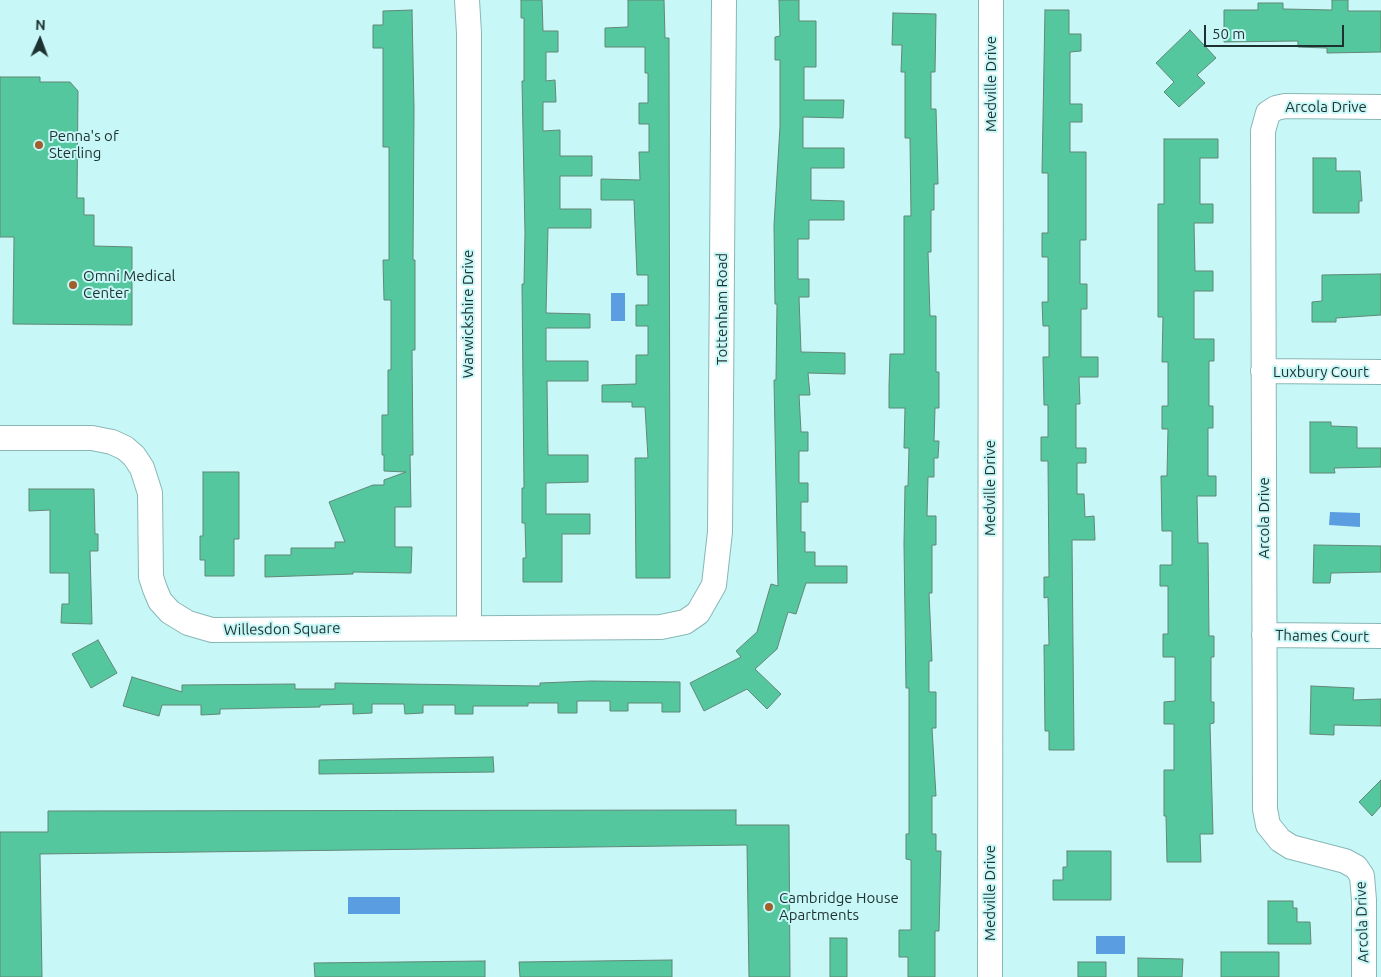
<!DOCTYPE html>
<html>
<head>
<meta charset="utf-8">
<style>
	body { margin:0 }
	#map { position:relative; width:1381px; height:977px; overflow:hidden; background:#c7f7f6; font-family:Ubuntu,sans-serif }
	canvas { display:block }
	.north { position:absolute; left:15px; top:15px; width:50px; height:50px; -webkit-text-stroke:4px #c7f7f6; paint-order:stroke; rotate:2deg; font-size:14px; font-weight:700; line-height:20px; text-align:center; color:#1e3131 }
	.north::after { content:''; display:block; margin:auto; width:18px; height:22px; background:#1e3131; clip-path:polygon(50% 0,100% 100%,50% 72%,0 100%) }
	.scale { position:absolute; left:1204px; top:25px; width:140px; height:22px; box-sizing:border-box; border:2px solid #1e3131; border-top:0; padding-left:6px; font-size:15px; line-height:18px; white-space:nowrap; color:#1e3131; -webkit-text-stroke:4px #c7f7f6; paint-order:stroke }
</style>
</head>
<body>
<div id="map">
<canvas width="1381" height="977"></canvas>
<div class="north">N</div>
<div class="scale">50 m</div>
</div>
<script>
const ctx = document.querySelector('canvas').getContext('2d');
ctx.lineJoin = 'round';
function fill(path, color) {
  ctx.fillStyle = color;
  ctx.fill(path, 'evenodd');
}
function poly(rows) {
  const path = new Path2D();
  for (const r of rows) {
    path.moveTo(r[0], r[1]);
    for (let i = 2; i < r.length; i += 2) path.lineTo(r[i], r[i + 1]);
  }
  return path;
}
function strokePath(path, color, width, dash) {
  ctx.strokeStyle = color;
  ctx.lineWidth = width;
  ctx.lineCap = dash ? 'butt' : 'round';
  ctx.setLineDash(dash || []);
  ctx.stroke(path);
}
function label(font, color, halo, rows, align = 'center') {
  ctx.font = font + ' Ubuntu,sans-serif';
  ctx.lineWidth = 4;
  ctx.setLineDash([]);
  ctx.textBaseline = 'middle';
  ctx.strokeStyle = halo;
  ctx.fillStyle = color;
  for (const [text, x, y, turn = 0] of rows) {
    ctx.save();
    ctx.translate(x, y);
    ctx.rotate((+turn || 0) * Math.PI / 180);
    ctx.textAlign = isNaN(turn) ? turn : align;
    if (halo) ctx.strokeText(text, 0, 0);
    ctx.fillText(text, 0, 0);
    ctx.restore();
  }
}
fill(poly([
	[611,293,625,293,625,321,611,321],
	[1330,512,1360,513,1360,527,1329,525],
	[348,897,400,897,400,914,348,914],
	[1096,936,1125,936,1125,954,1096,954]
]), '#5a9de0');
const building = poly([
	[521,0,542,0,543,31,558,31,558,52,546,52,546,81,555,80,556,102,543,102,543,131,560,130,560,156,592,156,592,176,560,176,560,209,591,209,591,228,548,228,546,313,590,314,590,328,546,328,546,361,588,361,588,381,547,381,548,455,588,455,588,482,546,483,546,514,590,514,590,534,562,534,562,582,523,582,523,558,526,558,525,523,522,523,522,488,524,488,522,284,524,284,525,233,522,81,524,81,524,18,521,18,521,0],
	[628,0,664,0,665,38,669,38,670,578,636,578,635,458,648,458,645,407,632,407,632,402,602,402,602,385,636,384,636,355,648,355,648,326,636,326,636,305,648,305,648,275,637,275,634,200,601,200,601,179,640,180,639,152,649,152,649,124,639,124,639,103,648,103,648,73,645,73,645,47,605,47,605,28,628,27,628,0],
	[779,0,799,0,799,21,816,21,816,67,804,67,804,100,844,100,843,118,803,117,803,148,844,148,844,168,811,168,811,200,844,201,844,220,809,220,809,239,798,239,798,279,809,279,809,297,799,297,801,352,845,353,845,374,808,373,810,395,799,395,801,432,808,432,808,451,799,451,799,483,808,483,808,502,801,502,801,532,805,532,805,552,815,552,815,566,847,566,847,583,806,583,796,614,788,612,777,649,755,669,781,694,767,709,747,689,704,711,690,683,741,657,736,651,757,632,771,584,778,586,774,380,776,380,777,304,775,304,774,225,780,127,780,60,775,60,775,37,780,36,779,0],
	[1332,0,1348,0,1348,11,1381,11,1381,52,1327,53,1327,48,1298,47,1298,41,1224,42,1224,10,1258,10,1258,3,1283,3,1283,9,1332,10,1332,0],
	[412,10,414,108,413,260,415,260,415,350,412,350,413,455,410,455,411,507,395,507,395,547,412,547,411,573,353,572,353,574,265,577,265,555,291,555,291,548,335,548,335,542,345,542,329,502,373,485,384,485,384,480,406,472,384,471,384,455,382,455,382,415,388,415,388,370,391,370,391,300,384,300,383,260,389,260,389,147,383,147,383,48,373,48,373,25,383,25,383,11,412,10],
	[1045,10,1069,10,1069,34,1081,34,1081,51,1070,52,1070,104,1082,104,1082,122,1070,122,1070,152,1086,152,1086,240,1080,240,1080,284,1087,284,1087,309,1081,309,1081,357,1098,357,1098,377,1079,377,1080,404,1076,404,1076,448,1086,448,1086,463,1077,463,1077,494,1084,494,1085,517,1094,516,1095,540,1072,540,1074,750,1049,750,1049,731,1045,731,1044,645,1049,645,1048,597,1044,598,1044,577,1049,577,1048,461,1041,461,1041,437,1048,437,1048,405,1044,405,1043,357,1049,357,1049,326,1043,326,1042,302,1048,302,1048,257,1042,257,1042,233,1048,233,1048,173,1042,173,1045,10],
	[893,13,936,14,935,72,931,72,931,109,936,109,938,184,934,184,934,210,931,210,931,252,928,252,930,316,936,316,936,372,939,372,939,408,935,408,934,441,939,441,938,458,934,458,934,477,928,477,927,516,936,516,936,545,932,545,932,593,929,593,932,661,929,661,929,692,936,692,936,728,932,728,936,796,932,796,932,834,936,834,936,851,941,851,939,931,935,931,935,977,908,977,908,957,899,957,899,930,911,930,911,860,906,859,906,834,909,834,909,688,906,688,904,544,905,486,908,486,909,448,904,448,905,408,889,408,889,386,890,354,904,354,904,216,911,216,910,138,905,138,905,72,901,72,902,45,892,45,893,13],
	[1190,30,1216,58,1197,75,1205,83,1179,107,1164,92,1174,82,1156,63,1190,30],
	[0,77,40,77,40,82,70,82,78,91,77,198,84,198,84,215,94,215,94,246,132,247,132,325,13,324,14,237,0,237,0,77],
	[1164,139,1218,139,1218,158,1200,158,1200,204,1213,204,1213,223,1194,223,1195,271,1213,271,1213,291,1194,291,1194,339,1214,339,1214,361,1209,361,1209,406,1213,406,1213,428,1208,428,1208,476,1216,476,1216,496,1197,496,1198,543,1208,543,1209,636,1214,636,1214,657,1211,657,1211,702,1214,702,1214,723,1210,724,1213,834,1200,834,1201,862,1167,862,1166,816,1164,816,1164,770,1174,770,1174,724,1164,724,1164,702,1175,701,1175,657,1163,657,1163,634,1168,634,1168,586,1160,586,1160,565,1172,565,1172,531,1162,531,1161,476,1167,476,1168,429,1162,429,1162,406,1168,406,1168,362,1162,362,1163,317,1158,317,1158,204,1164,204,1164,139],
	[1313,158,1336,158,1336,171,1360,171,1362,201,1359,201,1359,213,1313,213,1313,158],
	[1381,274,1381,315,1336,318,1336,322,1312,322,1312,302,1322,301,1322,275,1381,274],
	[1310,422,1331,422,1331,426,1357,427,1357,448,1381,448,1381,467,1334,468,1335,473,1310,473,1310,422],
	[203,472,239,472,239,539,234,539,234,576,205,576,205,560,200,560,200,536,203,536,203,472],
	[29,489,94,489,95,534,98,534,98,551,90,551,92,624,61,623,62,604,69,604,69,573,50,573,50,510,29,511,29,489],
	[1314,545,1381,546,1381,572,1331,573,1330,583,1313,583,1314,545],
	[98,640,117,673,91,688,72,654,98,640],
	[132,677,182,692,182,685,295,684,295,689,335,689,335,683,540,686,540,683,591,681,680,682,680,712,662,712,662,703,628,703,628,711,610,711,610,701,577,701,577,713,558,713,558,703,528,703,528,706,473,706,473,714,455,714,455,705,423,705,423,713,405,714,404,704,372,704,372,713,353,714,353,704,320,705,320,707,220,709,220,714,201,715,201,705,162,705,159,716,123,706,132,677],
	[1311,686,1354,688,1353,700,1381,699,1381,726,1334,725,1334,735,1310,734,1311,686],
	[493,757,494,772,319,774,319,760,493,757],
	[1381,780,1381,806,1372,816,1359,802,1381,780],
	[736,810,736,825,789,825,790,977,749,977,747,845,40,854,42,977,0,977,0,832,48,832,48,811,736,810],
	[1067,851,1111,851,1111,900,1053,900,1053,880,1063,880,1063,867,1067,867,1067,851],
	[1268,901,1293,901,1293,908,1297,908,1297,922,1310,922,1311,944,1268,944,1268,901],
	[830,938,847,938,847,977,830,977,830,938],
	[1221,952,1279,952,1279,977,1221,977,1221,952],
	[1138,958,1183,959,1182,977,1138,977,1138,958],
	[672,960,672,977,520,977,519,962,672,960],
	[485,961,485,977,315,977,314,963,485,961],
	[1078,962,1106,962,1106,977,1078,977,1078,962]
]);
fill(building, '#54c79e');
strokePath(building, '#618777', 1);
const minor = poly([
	[467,0,469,33,469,627],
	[1263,371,1381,372],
	[0,438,92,438,112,442,125,448,134,456,142,468,150,493,151,577,155,589,160,601,170,612,188,623,212,630,661,627,685,622,698,613,714,585,720,532,724,0],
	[1264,635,1381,636],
	[990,977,991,0],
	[1364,977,1364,900,1362,876,1356,867,1345,861,1291,847,1280,840,1268,825,1265,809,1263,131,1268,113,1276,108,1285,106,1381,107]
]);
strokePath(minor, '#89b7b6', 26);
strokePath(minor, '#fff', 24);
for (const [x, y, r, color] of [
	[39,145,5,"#a15f2c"],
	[73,285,5,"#a15f2c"],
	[769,907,5,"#a15f2c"]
]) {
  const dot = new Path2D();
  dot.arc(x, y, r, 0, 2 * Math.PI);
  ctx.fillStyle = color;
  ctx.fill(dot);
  strokePath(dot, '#c7f7f6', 2);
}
label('15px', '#1e3131', '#c7f7f6', [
	["Medville Drive",991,84,-90],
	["Arcola Drive",1326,107],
	["Tottenham Road",722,309,-90],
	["Warwickshire Drive",468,314,-90],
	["Luxbury Court",1321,372],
	["Medville Drive",990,488,-90],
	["Arcola Drive",1264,518,-90],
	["Willesdon Square",282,629,-1],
	["Thames Court",1322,636,1],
	["Medville Drive",990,893,-90],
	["Arcola Drive",1362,922,-92]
]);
label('15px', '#1e3131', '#c7f7f6', [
	["Penna's of",49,136],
	["Sterling",49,153],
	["Omni Medical",83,276],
	["Center",83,293],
	["Cambridge House",779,898],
	["Apartments",779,915]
], 'left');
</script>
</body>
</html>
